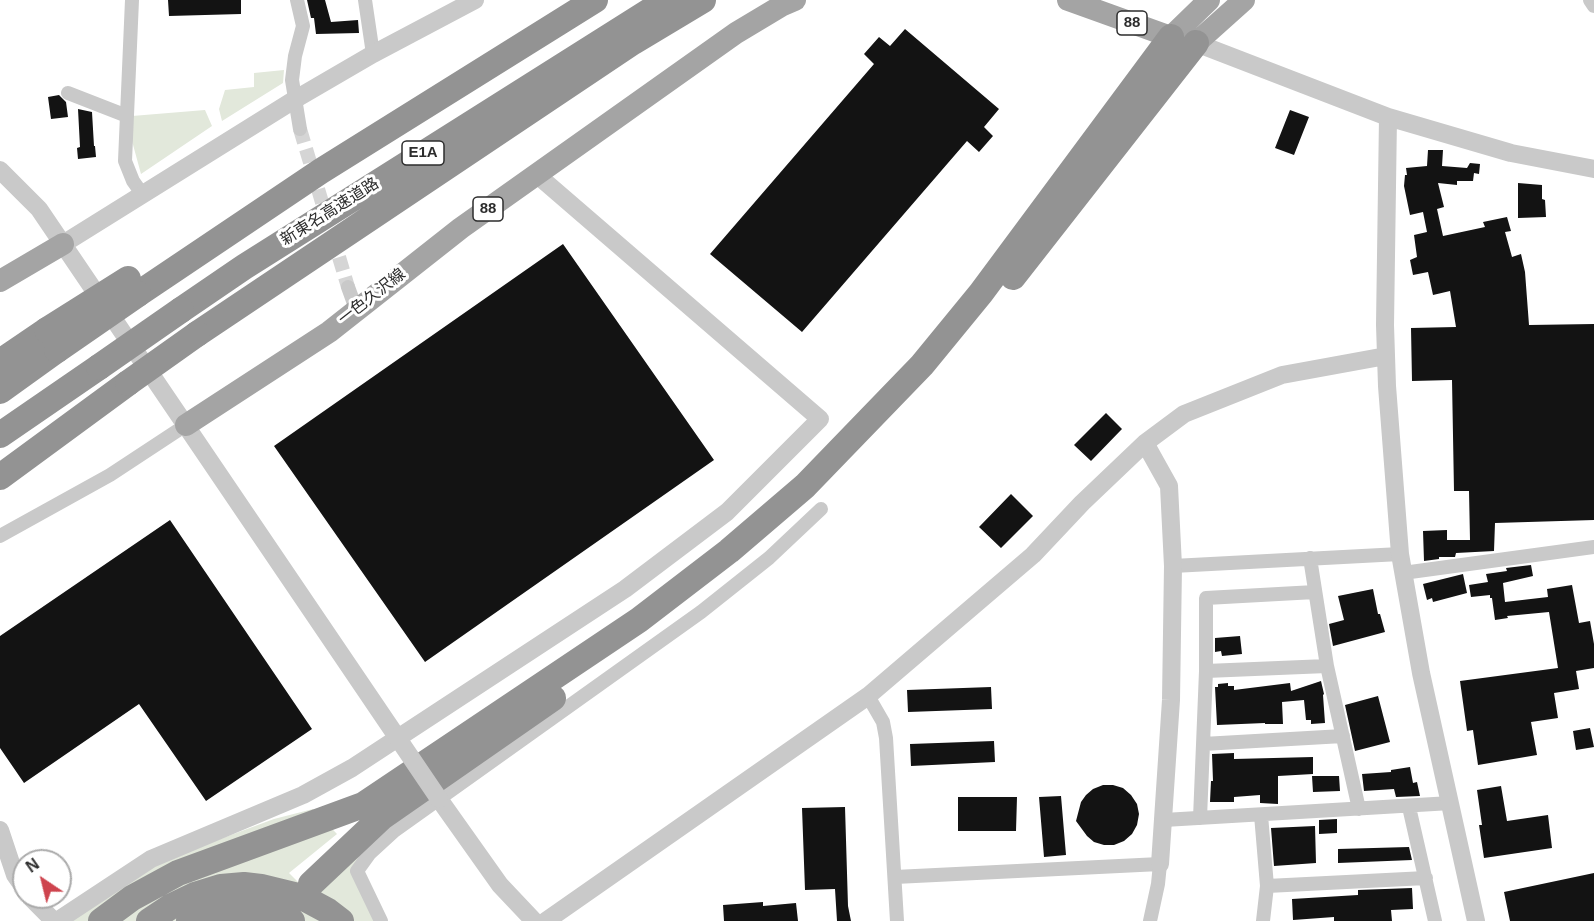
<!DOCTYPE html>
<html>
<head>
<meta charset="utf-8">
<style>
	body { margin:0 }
	#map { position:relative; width:1594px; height:921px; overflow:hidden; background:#fff; font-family:Arial,sans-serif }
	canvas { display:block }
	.north { position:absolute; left:12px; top:849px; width:60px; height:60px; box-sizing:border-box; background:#fff; border:2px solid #ababab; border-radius:50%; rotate:325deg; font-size:16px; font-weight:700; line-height:24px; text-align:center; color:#2c2c2c }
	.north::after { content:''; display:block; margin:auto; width:21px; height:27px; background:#ce444e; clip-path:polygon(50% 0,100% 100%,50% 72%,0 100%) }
</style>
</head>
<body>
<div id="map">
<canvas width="1594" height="921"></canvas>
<div class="north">N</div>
</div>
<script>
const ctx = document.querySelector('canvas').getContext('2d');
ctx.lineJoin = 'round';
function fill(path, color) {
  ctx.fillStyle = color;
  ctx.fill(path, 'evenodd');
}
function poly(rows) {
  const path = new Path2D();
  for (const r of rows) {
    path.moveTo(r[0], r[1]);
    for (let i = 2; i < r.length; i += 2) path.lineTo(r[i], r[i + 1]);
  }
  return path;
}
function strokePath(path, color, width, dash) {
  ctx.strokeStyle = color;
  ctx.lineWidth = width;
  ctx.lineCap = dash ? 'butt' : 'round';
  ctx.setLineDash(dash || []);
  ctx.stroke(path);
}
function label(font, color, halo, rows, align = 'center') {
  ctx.font = font + ' Arial,"Noto Sans JP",sans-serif';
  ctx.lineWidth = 6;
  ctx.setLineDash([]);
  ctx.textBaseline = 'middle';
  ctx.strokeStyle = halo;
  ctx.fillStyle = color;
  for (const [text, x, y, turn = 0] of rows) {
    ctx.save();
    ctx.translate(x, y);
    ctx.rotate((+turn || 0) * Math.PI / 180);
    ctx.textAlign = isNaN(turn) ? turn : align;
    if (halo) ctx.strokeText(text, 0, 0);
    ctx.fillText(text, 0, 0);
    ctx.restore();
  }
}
fill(poly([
	[284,70,283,83,222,121,219,109,225,90,254,87,254,73],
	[205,110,212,126,141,174,132,141,132,116],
	[313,809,337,834,289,873,305,889,362,851,357,871,384,921,41,921,120,871,139,869,274,819]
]), '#e2e8db');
fill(poly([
	[168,0,241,0,241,14,169,16],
	[307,0,325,0,331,22,358,20,359,33,316,34,314,18,311,18],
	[905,29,999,109,984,127,993,136,979,152,967,141,802,332,710,254,874,64,864,54,879,37,890,46],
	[59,95,66,102,68,117,51,119,48,97],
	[78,109,92,112,94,146,95,146,96,157,78,159,77,148,80,147],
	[1290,110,1309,117,1294,155,1275,148],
	[1428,150,1443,150,1442,166,1467,168,1470,163,1480,164,1479,174,1474,173,1473,181,1457,181,1457,185,1438,183,1444,207,1437,209,1443,236,1485,227,1483,222,1507,217,1511,231,1505,232,1512,257,1521,254,1525,272,1529,325,1594,324,1594,520,1495,523,1494,551,1456,553,1455,557,1439,557,1439,559,1424,561,1423,531,1447,530,1447,540,1470,540,1469,491,1454,491,1452,380,1412,381,1411,328,1456,327,1450,291,1433,295,1428,272,1413,275,1410,260,1417,257,1414,235,1427,232,1423,212,1410,215,1404,186,1405,175,1407,175,1406,168,1427,166],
	[1518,183,1542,185,1542,199,1545,200,1546,217,1518,218],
	[563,244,714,460,425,662,274,446],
	[1106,413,1122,429,1091,461,1074,445],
	[1011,494,1033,516,1001,548,979,527],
	[170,520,312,729,206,801,139,704,24,783,0,748,0,636],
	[1531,565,1533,576,1503,583,1505,602,1548,597,1547,589,1572,585,1579,623,1590,621,1594,644,1594,668,1576,671,1579,689,1554,693,1558,718,1531,722,1537,755,1478,765,1473,730,1467,731,1460,681,1558,668,1549,612,1507,616,1508,618,1495,620,1492,598,1490,598,1490,595,1471,597,1469,585,1488,582,1486,574,1507,571,1506,568],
	[1463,574,1467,593,1433,602,1432,598,1427,600,1423,584],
	[1373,589,1378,614,1380,614,1385,632,1333,646,1329,624,1344,620,1338,596],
	[1240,636,1242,654,1222,656,1221,651,1215,652,1215,638],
	[1321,681,1324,694,1323,695,1325,723,1311,724,1311,720,1306,720,1304,700,1282,702,1283,724,1265,724,1265,723,1217,725,1215,687,1218,687,1218,684,1228,683,1228,686,1234,686,1234,690,1290,683,1291,691],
	[991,687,992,709,908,712,907,690],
	[1378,696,1390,742,1355,751,1345,705],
	[1590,728,1594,747,1576,750,1573,731],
	[994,741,995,762,911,766,910,744],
	[1234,753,1234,759,1313,757,1313,774,1278,776,1278,804,1260,803,1260,795,1234,797,1234,802,1210,802,1211,781,1213,781,1212,754],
	[1410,767,1413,783,1417,782,1420,796,1396,797,1394,789,1364,791,1362,774,1391,772,1391,770],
	[1312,776,1339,776,1340,791,1313,792],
	[1103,785,1113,785,1123,788,1131,795,1137,804,1139,814,1137,825,1132,834,1124,841,1114,845,1104,845,1094,842,1087,836,1076,821,1081,802,1086,795,1093,789],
	[1501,786,1507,821,1548,815,1552,848,1484,858,1479,825,1482,825,1477,790],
	[1061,796,1066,855,1044,857,1039,797],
	[958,797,1017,797,1016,831,958,831],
	[845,807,848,906,851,921,837,921,835,889,805,890,802,808],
	[1337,819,1337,833,1319,834,1319,820],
	[1315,826,1316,863,1274,866,1271,828],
	[1409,847,1412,860,1338,863,1338,849],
	[1594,873,1594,921,1510,921,1504,892],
	[1412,888,1413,909,1391,910,1392,921,1334,921,1334,917,1293,920,1292,899,1358,895,1358,890],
	[763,902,763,906,796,903,798,921,724,921,723,905]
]), '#131313');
strokePath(poly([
	[300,129,327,219],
	[333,237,348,287]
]), '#d5d5d5', 14, [14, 7]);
strokePath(poly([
	[132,0,125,161,133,181,143,195],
	[297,0,303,26,295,56,292,80,300,129],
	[365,0,373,54],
	[1590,0,1594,6],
	[68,93,127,116],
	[348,287,356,309],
	[0,536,110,475,186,425],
	[1310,558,1327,666,1359,809],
	[1173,566,1400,554],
	[1403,573,1594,547],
	[1206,671,1327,666],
	[868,696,883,722,886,738,897,921],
	[1203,744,1343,736],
	[1409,807,1435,921],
	[1261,815,1267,886,1263,921],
	[1200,818,1206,671,1206,598,1315,592],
	[1164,820,1451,803],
	[895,877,1160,864,1158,884,1150,921],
	[1267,886,1426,878],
	[381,921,357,871,370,853,394,831,701,612,769,558,821,509]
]), '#c9c9c9', 14);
strokePath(poly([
	[1196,43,1388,117,1511,153,1594,169],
	[1388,117,1385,325,1387,386,1400,554,1421,673,1476,921],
	[0,170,39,209,397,737],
	[63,244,294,100,373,54,475,0],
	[1145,443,1169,486,1173,566,1171,700,1160,864],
	[439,799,500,885,534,921],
	[0,830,15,875,24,888],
	[30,897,54,921],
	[57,921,151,859,303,795,352,768,625,589,727,512,820,419,536,174],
	[546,921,868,696,1033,555,1082,503,1145,443,1184,414,1282,375,1386,356]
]), '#c9c9c9', 18);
strokePath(poly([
	[1068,0,1171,37,1196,43,1244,0],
	[1171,37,1209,0],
	[0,281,63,244],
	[186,425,329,332,461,228,736,33,781,6,795,0]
]), '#a4a4a4', 22);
strokePath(poly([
	[1013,277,1196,43],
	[138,294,321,171,595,0],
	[181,310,244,267,667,0],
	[197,334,633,42,703,0],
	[0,362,47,330],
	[0,391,57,350],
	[0,435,99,367],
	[0,477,128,383],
	[311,884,382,817,553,698],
	[101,921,132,898,178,873,363,805,639,620,729,551,805,486,922,365,981,293,1171,37],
	[149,921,170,907,195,895,221,887,244,885,261,887,302,897,328,911,341,921],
	[189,921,199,917,225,911,246,911,272,914,292,921]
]), '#939393', 26);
strokePath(poly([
	[397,737,439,799]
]), '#c9c9c9', 18);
strokePath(poly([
	[47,330,128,279],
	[57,350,138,294],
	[99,367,181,310],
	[128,383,197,334]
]), '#939393', 26);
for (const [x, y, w] of [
	[1132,23,30],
	[423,153,42],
	[488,209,30]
]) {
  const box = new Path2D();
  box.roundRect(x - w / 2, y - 12, w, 24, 4.5);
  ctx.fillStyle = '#fff';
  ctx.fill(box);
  strokePath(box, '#2c2c2c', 1.5);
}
label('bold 15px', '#2c2c2c', null, [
	["88",1132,23],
	["E1A",423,153],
	["88",488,209]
]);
label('16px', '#2c2c2c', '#fff', [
	["新東名高速道路",330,212,-32],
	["一色久沢線",372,297,-38]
]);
</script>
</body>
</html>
